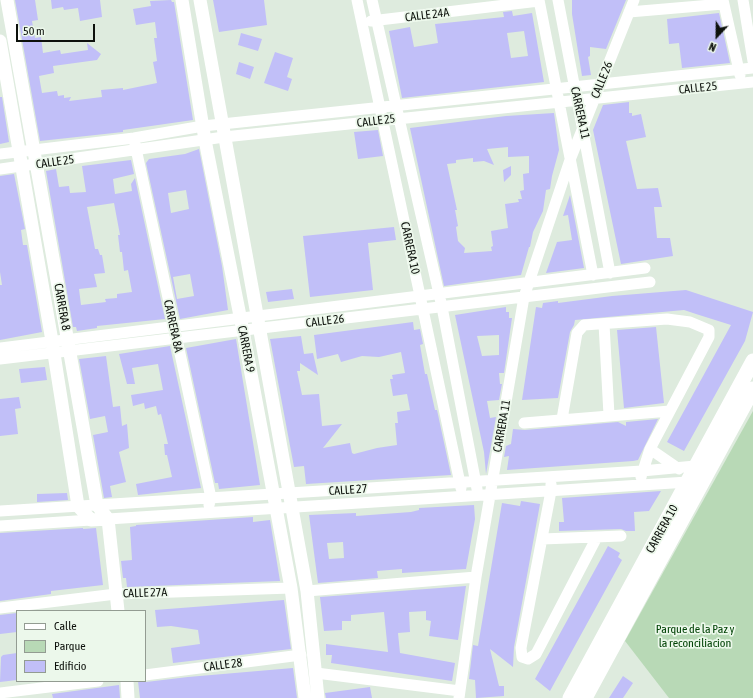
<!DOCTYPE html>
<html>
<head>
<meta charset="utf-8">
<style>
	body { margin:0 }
	#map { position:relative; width:753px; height:698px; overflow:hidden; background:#deebde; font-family:"Asap Condensed",sans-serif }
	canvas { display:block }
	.legend { position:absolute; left:16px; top:610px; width:130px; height:72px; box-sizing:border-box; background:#ecf8eb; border:1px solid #939c92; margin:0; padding:5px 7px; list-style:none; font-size:12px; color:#0d110c }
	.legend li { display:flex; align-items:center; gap:8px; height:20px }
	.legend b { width:20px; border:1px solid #939c92 }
	.north { position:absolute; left:697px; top:16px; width:40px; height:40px; -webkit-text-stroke:3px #ecf8eb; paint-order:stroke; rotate:202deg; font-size:11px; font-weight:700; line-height:16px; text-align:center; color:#0d110c }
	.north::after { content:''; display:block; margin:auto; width:14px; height:18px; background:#0d110c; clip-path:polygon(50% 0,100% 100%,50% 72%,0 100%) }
	.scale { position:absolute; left:16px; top:24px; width:79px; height:18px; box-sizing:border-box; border:2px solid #0d110c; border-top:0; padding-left:5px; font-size:12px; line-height:14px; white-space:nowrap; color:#0d110c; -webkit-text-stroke:3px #ecf8eb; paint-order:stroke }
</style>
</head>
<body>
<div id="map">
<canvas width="753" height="698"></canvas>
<ul class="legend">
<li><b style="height:5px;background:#fff"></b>Calle</li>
<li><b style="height:11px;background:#b8d9b6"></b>Parque</li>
<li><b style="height:11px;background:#c1bff8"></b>Edificio</li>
</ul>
<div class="north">N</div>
<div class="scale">50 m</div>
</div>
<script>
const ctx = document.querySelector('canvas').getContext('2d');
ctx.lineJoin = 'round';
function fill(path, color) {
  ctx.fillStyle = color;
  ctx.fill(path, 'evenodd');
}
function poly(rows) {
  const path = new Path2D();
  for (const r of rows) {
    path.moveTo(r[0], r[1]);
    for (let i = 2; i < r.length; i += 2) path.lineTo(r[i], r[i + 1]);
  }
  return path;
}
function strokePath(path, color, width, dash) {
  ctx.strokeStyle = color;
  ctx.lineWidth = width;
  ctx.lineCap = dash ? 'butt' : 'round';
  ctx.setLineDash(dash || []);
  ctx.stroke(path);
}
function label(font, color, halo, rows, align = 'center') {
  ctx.font = font + ' "Asap Condensed",sans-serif';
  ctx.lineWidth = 3.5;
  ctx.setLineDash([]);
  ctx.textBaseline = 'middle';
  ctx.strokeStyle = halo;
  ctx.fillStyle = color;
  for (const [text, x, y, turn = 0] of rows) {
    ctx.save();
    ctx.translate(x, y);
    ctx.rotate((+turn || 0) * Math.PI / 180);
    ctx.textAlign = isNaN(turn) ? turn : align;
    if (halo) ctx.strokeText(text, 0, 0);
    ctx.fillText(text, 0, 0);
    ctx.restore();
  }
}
fill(poly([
	[753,411,753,698,669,698,625,641]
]), '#b8d9b6');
fill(poly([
	[15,0,35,0,38,20,32,21,35,38,41,37,43,53,60,50,61,54,88,50,87,43,101,54,97,60,53,66,54,73,39,76,42,93,57,91,58,96,64,95,64,98,71,97,69,101,102,97,101,90,123,88,123,90,157,83,153,62,157,61,154,38,157,38,155,22,136,25,133,9,151,6,150,1,171,0,172,2,174,2,193,120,123,130,123,132,40,141],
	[51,0,100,0,102,17,80,21,78,8,64,10,63,7,52,9],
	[213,0,264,0,267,25,219,32],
	[572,0,626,0,606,49,590,47,590,56,588,57,591,75,582,76,572,14],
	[512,11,513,16,532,13,544,82,402,98,389,31,410,27,414,47,438,43,435,24,504,17,503,12],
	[524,31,528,56,511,58,507,33],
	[719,13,730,63,682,68,679,43,669,44,667,19],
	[241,33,262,39,258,51,238,45],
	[275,52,293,58,287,77,292,79,288,91,264,83],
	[239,62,254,67,250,79,236,74],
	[0,97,2,97,9,142,0,144],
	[629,102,629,113,632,113,632,116,641,114,646,137,626,141,637,189,658,188,662,207,654,207,657,238,670,238,673,256,621,264,593,130,603,105],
	[554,113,559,150,552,176,550,189,546,190,543,211,533,232,530,247,529,247,521,275,444,286,410,128,506,116],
	[508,147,508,157,529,156,529,173,523,174,524,190,520,191,522,199,518,199,519,202,505,204,508,228,491,231,493,246,491,247,492,251,464,253,465,248,458,241,456,227,458,226,455,210,457,210,447,164,456,163,456,160,473,158,473,162,484,161,494,165,487,149],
	[378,130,383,156,358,159,354,132],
	[199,149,222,266,228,310,180,319,146,163,149,159,185,154],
	[186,190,189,209,171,213,168,193],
	[190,274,194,296,177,299,173,277],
	[131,160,134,174,113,179,115,194,132,191,131,184,135,178,165,319,97,326,97,328,77,331,76,327,73,327,46,171,56,169,59,187,69,186,70,193,86,192,82,166],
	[114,203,120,235,118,235,120,252,122,252,124,271,128,270,132,292,117,294,117,298,105,299,106,302,81,305,79,289,97,287,94,274,105,273,102,255,100,255,98,249,95,249,87,207],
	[511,166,511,175,504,182,503,170],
	[14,174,25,229,21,230,23,245,27,245,42,332,0,340,0,285,2,285,0,272,0,176],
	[570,195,584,268,546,273,557,242,572,240,568,215,563,216],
	[394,227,396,240,368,243,373,290,310,297,303,236],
	[292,289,294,299,268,302,266,292],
	[686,290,753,312,745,341,684,451,667,442,731,325,696,314,684,310,575,320,574,325,570,332,558,398,522,400,536,307,542,308,543,303,558,301,558,303,612,296],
	[506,307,506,312,509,312,509,318,512,318,504,373,499,373,500,384,502,384,499,400,487,401,490,418,496,417,486,474,484,452,455,315],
	[499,335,499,355,482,356,477,336],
	[413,322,414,330,420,329,423,344,420,345,425,374,427,374,435,410,437,410,451,475,306,484,304,466,294,467,270,339,301,336,304,354,313,353,318,375,300,363,300,371,297,371,302,395,319,394,322,426,342,424,323,448,350,443,352,453,354,454,377,448,397,445,395,423,398,423,397,412,410,410,407,394,393,396,390,379,393,379,392,375,405,373,401,352,379,357,362,356,341,362,338,354,317,359,314,335],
	[656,327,664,403,624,408,617,330],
	[236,339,260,485,219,489,218,483,215,483,186,348],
	[170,346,201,488,138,495,136,484,172,477,167,455,165,455,164,444,168,444,161,414,158,415,156,406,145,409,144,403,133,406,131,395,163,390,158,364,132,368,135,384,127,384,119,354],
	[106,356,113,407,120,406,122,426,127,424,129,448,119,452,126,482,110,486,112,497,104,498,93,435,108,432,105,416,90,419,79,359],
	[45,367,47,380,21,383,19,369],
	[19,397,21,408,15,409,18,434,0,436,0,399],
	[658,419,638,460,633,461,507,470,509,456,504,457,506,446,511,444,513,429,525,430,618,422,626,426,626,422],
	[661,491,649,511,634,512,635,531,626,531,621,529,559,531,559,522,564,522,562,498],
	[67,493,68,500,37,502,37,494],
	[521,501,540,504,514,647,513,667,490,649,499,686,504,686,504,696,476,698,475,680,469,679,473,645,478,646,502,503,520,506],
	[474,505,475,519,466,569,402,573,402,569,377,571,378,578,318,583,309,515,356,513,356,516,411,512,419,510,419,508],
	[343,542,344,558,329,559,327,543],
	[253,517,253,522,270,520,280,581,127,587,126,578,123,578,121,561,132,560,130,527,136,526,136,525],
	[83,528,83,529,96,528,103,585,51,591,51,594,0,601,0,533],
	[608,546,620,553,618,557,622,560,550,691,535,679],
	[466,586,458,640,429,636,431,621,426,620,426,611,409,612,410,632,398,633,400,653,455,663,452,681,331,663,332,655,326,655,326,644,388,652,384,612,351,615,351,621,342,621,342,630,324,631,320,597],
	[284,600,291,649,173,663,171,648,200,644,198,630,171,626,157,627,155,610],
	[17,613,17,632,0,634,0,615],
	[17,653,17,680,0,682,1,657,3,655],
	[293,668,297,698,140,698,138,681,146,682,188,677],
	[623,676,633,683,623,698,609,698],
	[119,685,120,698,53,698,52,694],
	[370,687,372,698,326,698,325,693]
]), '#c1bff8');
strokePath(poly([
	[357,0,461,488],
	[372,0,442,307,477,489],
	[539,0,593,275],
	[558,0,610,273],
	[723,0,740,75],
	[743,0,753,61],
	[629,12,723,4],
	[371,21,539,1],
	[135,144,211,498,209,505],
	[0,154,134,138,203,126,753,68],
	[0,169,224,137,753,82],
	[604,324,609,415],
	[0,348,645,268],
	[0,359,650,282],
	[562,419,577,333,584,325,667,319,690,322,709,330,709,337,650,449,641,477],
	[524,423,670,411],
	[650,449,679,469],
	[551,484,551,491,521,648,522,657,528,659,536,654,597,537],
	[0,511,642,471,695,466],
	[108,519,688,482],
	[0,526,91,520],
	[542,539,621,536],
	[307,591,476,577],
	[0,608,116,594,291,588],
	[316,673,460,691],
	[145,675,301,655],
	[0,693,98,681],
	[459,698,476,577,524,297,570,160,634,0]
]), '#fff', 11);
strokePath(poly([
	[7,0,97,505,108,519,118,611],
	[182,0,205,140,243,331,291,588,305,698],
	[200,0,307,591,318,698],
	[0,41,52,341,78,506,91,520,108,519],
	[127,681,128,698]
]), '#fff', 13);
strokePath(poly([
	[570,698,753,361],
	[585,698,753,389]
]), '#fff', 15);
label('12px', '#0d110c', '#ecf8eb', [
	["CALLE 24A",427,15,-7],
	["CALLE 26",602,80,-68],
	["CALLE 25",698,88,-6],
	["CARRERA 11",580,113,78],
	["CALLE 25",376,121,-7],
	["CALLE 25",55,162,-8],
	["CARRERA 10",410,248,78],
	["CARRERA 8",62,307,80],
	["CALLE 26",325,321,-7],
	["CARRERA 8A",173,326,78],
	["CARRERA 9",246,349,79],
	["CARRERA 11",502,426,-80],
	["CALLE 27",348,490,-4],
	["CARRERA 10",662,529,-61],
	["CALLE 27A",145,593,-2],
	["CALLE 28",223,665,-7]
]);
label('12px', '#004205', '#ecf8eb', [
	["Parque de la Paz y",695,629],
	["la reconciliacion",695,643]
]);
</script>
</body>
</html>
